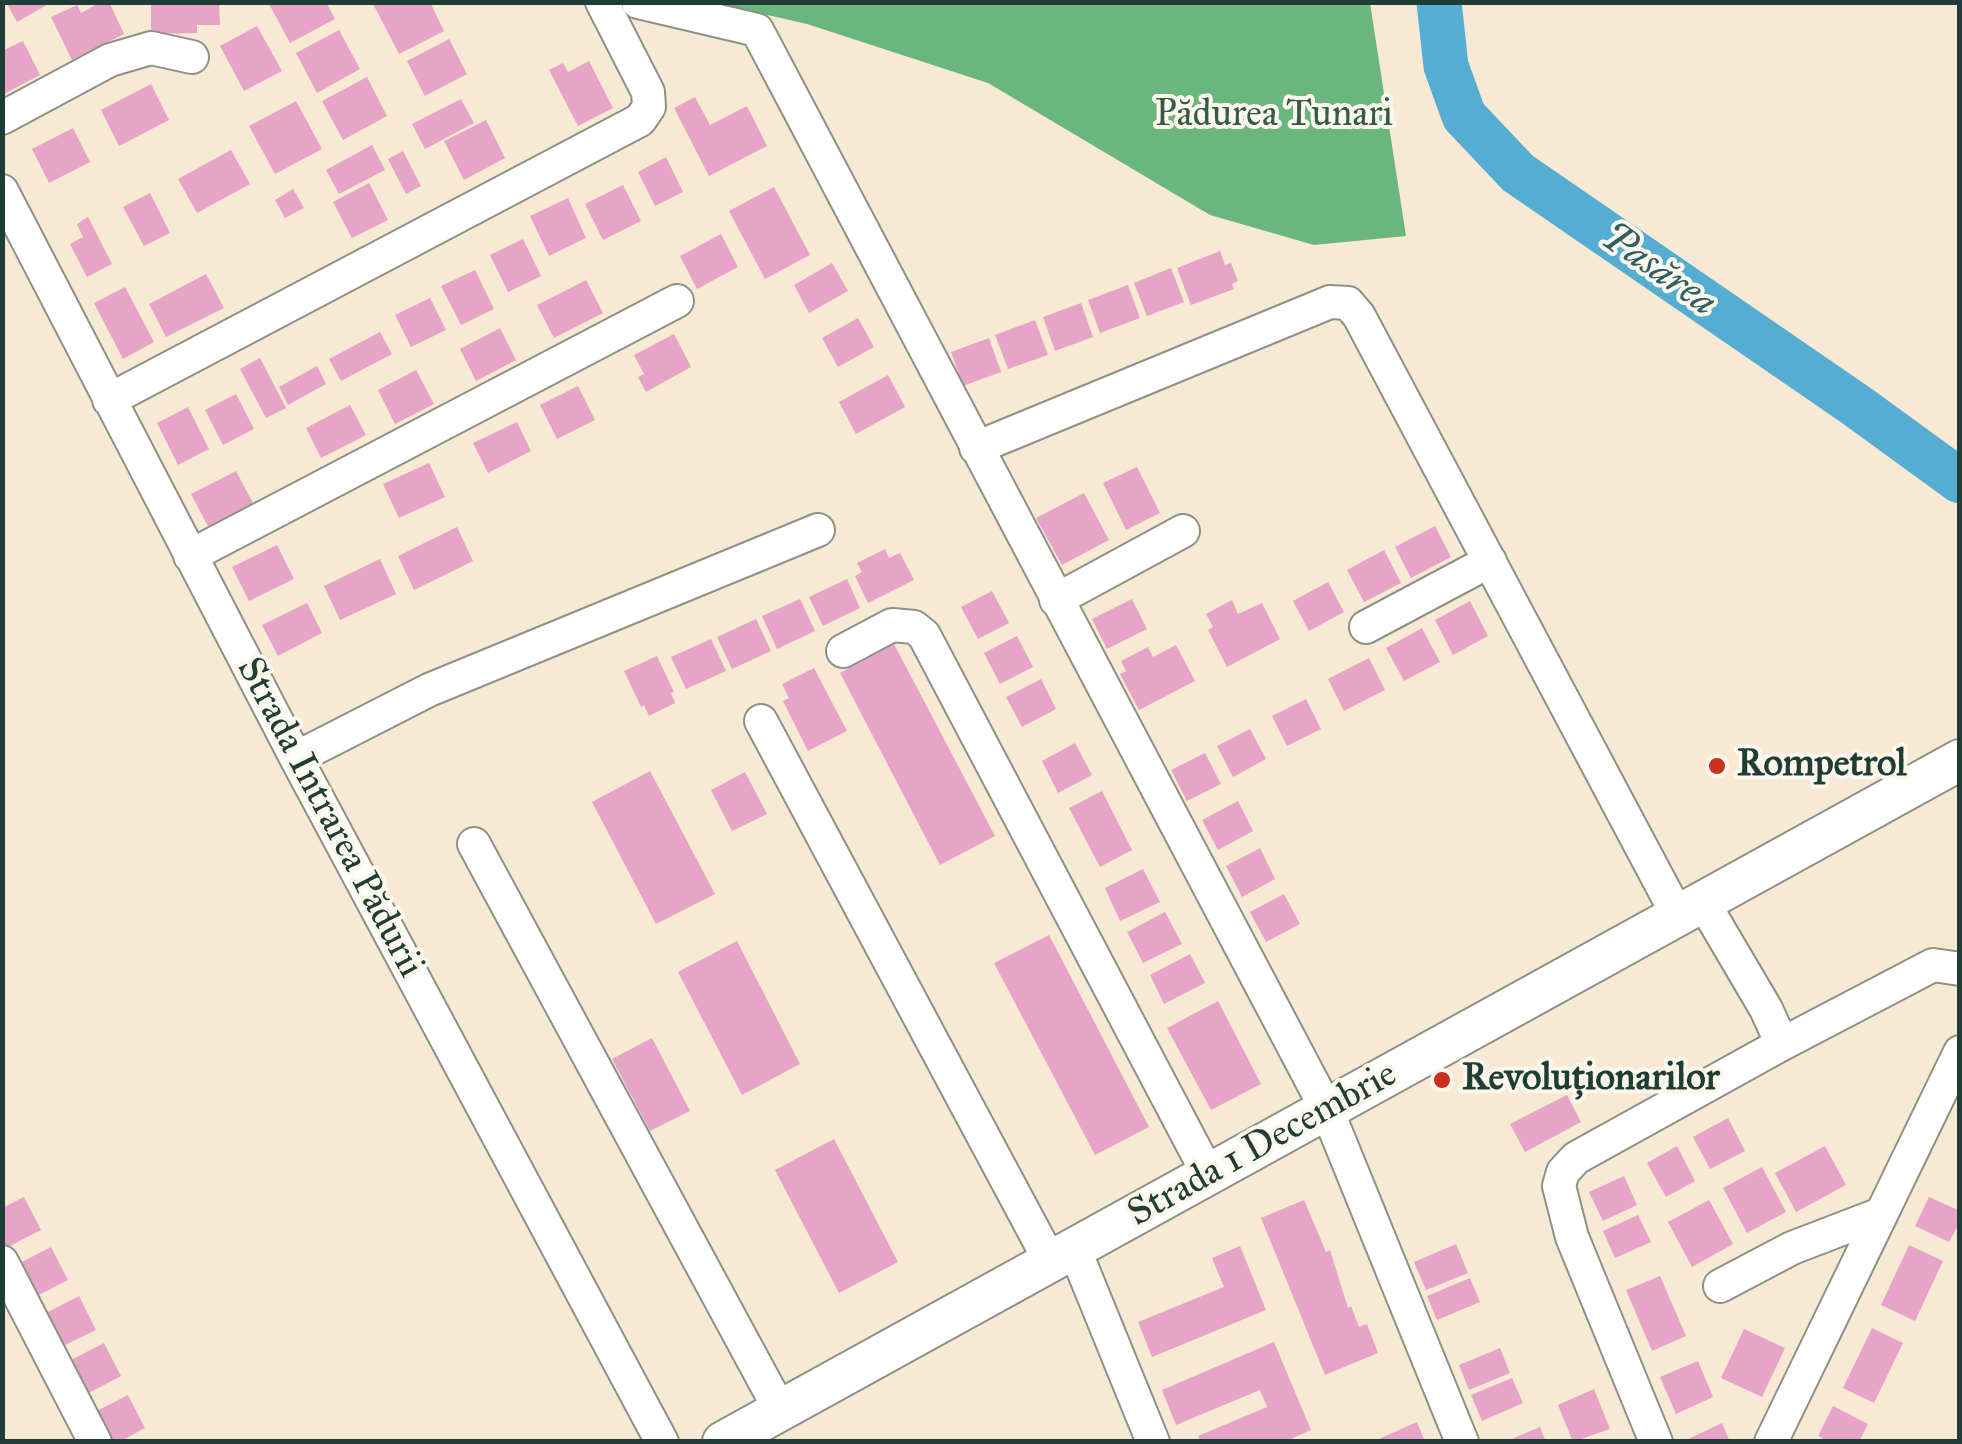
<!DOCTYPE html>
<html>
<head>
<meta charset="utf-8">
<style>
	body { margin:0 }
	#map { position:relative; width:1962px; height:1444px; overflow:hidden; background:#f7e9d4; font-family:"IM FELL Great Primer",serif }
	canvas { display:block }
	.frame { position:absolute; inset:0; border:5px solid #1f3d34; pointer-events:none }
</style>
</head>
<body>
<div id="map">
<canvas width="1962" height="1444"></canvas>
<div class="frame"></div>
</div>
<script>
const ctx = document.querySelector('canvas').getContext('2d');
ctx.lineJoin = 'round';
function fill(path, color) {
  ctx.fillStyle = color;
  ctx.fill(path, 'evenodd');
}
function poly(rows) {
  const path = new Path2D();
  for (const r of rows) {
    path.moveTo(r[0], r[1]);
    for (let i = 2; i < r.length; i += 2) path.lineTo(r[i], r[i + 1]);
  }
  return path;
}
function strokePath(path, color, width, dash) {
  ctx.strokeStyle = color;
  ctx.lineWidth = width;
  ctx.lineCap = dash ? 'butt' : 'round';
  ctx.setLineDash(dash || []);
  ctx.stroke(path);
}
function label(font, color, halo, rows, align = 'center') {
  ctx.font = font + ' "IM FELL Great Primer",serif';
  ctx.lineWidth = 8;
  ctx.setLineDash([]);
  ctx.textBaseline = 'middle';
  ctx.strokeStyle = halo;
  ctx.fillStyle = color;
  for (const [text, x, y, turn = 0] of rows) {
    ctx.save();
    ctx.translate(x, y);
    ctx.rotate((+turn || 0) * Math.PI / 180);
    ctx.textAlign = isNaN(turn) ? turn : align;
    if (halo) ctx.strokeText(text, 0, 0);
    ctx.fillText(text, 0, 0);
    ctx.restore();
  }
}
fill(poly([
	[715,3,1370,3,1406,236,1314,245,1210,215,988,83,807,24]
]), '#6bb67e');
strokePath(poly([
	[1439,2,1446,66,1464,116,1518,173,1857,406,1960,481]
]), '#55add2', 45);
fill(poly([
	[6,2,52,2,17,22],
	[101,2,109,2,124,34,72,60,51,17,77,5,81,13],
	[151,2,219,2,220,25,197,25,197,33,151,34],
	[268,2,326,2,335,19,290,43],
	[372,2,430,2,444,31,399,54],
	[257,26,282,71,244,91,220,46],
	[339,30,360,69,317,93,296,53],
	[449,39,467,74,425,96,407,61],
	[23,41,40,75,2,95,2,51],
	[589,61,613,108,578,126,549,70,563,63,568,72],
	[367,77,387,116,343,140,322,101],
	[151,84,169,120,119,146,101,110],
	[695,97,710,125,747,106,767,146,709,176,674,108],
	[461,99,474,123,425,149,412,124],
	[296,101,322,149,275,174,249,126],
	[486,120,505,158,464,180,444,141],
	[73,128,90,162,49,183,32,149],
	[372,145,385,170,339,194,326,170],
	[231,150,250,184,197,213,178,179],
	[403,151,421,186,406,194,388,159],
	[666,157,683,192,655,206,638,172],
	[369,183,388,220,352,238,333,202],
	[623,185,641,221,603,240,585,204],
	[774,187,810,255,765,279,729,211],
	[293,189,304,208,285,218,275,200],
	[150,193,170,233,144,246,123,207],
	[568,198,586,238,549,256,530,216],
	[88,217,112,264,87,277,70,244,83,237,77,224],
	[721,234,738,267,697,289,680,256],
	[523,239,541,276,508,292,490,255],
	[1220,251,1225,265,1231,263,1238,281,1232,284,1234,289,1191,305,1177,268],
	[832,263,848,291,809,313,794,285],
	[1171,268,1184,302,1147,316,1134,283],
	[475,270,494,309,461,325,441,286],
	[206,274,224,308,166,337,149,304],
	[586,280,603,313,554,338,537,305],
	[1128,285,1140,318,1100,333,1088,300],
	[125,287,154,342,123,359,94,303],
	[430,298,446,330,411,347,395,315],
	[1081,303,1093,337,1055,351,1043,317],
	[858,318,874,347,838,367,822,338],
	[1035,320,1048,355,1008,369,995,335],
	[500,328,516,360,476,381,460,349],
	[380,332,392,354,341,381,329,359],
	[674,334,691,367,646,392,638,377,644,374,634,355],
	[989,338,1001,372,963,386,951,352],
	[260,358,286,408,266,418,240,369],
	[317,366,326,384,288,405,279,387],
	[416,370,434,404,395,424,378,390],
	[888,375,905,407,856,434,839,402],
	[578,386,595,420,557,439,540,405],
	[236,394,254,429,223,445,205,410],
	[350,405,366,435,321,458,306,428],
	[188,407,209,449,178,465,157,423],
	[517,422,531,451,488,473,473,443],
	[429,463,445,497,399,518,383,484],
	[1137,467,1160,513,1126,530,1103,483],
	[236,471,254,505,209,528,191,494],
	[1084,493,1109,540,1062,565,1036,518],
	[1435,526,1451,557,1411,578,1395,547],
	[457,527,473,561,414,590,398,556],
	[277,545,294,579,249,601,232,567],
	[885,549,889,558,900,553,914,580,868,603,855,576,862,572,857,563],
	[1384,550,1401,583,1364,602,1347,570],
	[380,559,396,594,340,620,324,586],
	[847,579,860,608,823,626,809,597],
	[1328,582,1344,612,1309,631,1293,601],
	[992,591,1009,623,978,639,961,607],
	[800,599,815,631,777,649,762,616],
	[1132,599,1147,629,1107,649,1092,619],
	[1232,600,1238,614,1262,603,1280,639,1227,667,1208,630,1213,627,1206,614],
	[1470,601,1488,636,1453,655,1435,620],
	[307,603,322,633,278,656,262,625],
	[756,619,771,651,732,669,717,637],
	[1422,628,1440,662,1404,681,1386,648],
	[1017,636,1033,667,1000,684,984,653],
	[711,639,726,671,686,689,671,657],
	[894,644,995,836,940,865,840,673],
	[1176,645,1195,681,1139,710,1120,674,1126,671,1121,661,1148,647,1153,657],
	[657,656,674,692,671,693,675,703,649,716,644,705,641,707,624,671],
	[1369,658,1385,690,1344,711,1328,679],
	[814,668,847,731,808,751,783,701,789,698,782,684],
	[1041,679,1056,709,1022,727,1006,697],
	[1306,699,1321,729,1287,746,1272,716],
	[1250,729,1266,759,1233,777,1217,746],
	[1075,743,1092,775,1058,793,1042,761],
	[1205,753,1221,784,1187,801,1171,770],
	[650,771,715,894,656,924,592,802],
	[745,772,767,814,732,831,711,790],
	[1102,791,1132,850,1100,867,1069,808],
	[1238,801,1253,831,1218,850,1202,820],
	[1260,848,1275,879,1242,897,1226,866],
	[1143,869,1160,902,1120,921,1105,888],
	[1284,894,1300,924,1266,942,1250,912],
	[1165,912,1182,944,1143,963,1127,932],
	[1049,935,1149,1127,1095,1155,994,963],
	[737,941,800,1064,742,1095,678,972],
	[1190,954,1205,983,1164,1004,1150,975],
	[1218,1001,1261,1084,1211,1110,1167,1028],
	[652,1038,690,1111,650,1131,612,1059],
	[1567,1095,1581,1122,1525,1152,1510,1124],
	[1728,1118,1745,1151,1710,1169,1693,1137],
	[834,1139,898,1262,839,1293,775,1170],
	[1677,1146,1695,1181,1666,1197,1647,1163],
	[1825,1146,1846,1185,1796,1212,1775,1173],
	[1762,1167,1786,1212,1747,1233,1723,1188],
	[1624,1176,1637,1205,1603,1221,1589,1192],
	[24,1197,41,1230,6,1248,2,1241,2,1208],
	[1929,1197,1960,1211,1960,1222,1949,1242,1915,1226],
	[1304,1200,1326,1252,1330,1250,1348,1308,1351,1306,1359,1327,1367,1324,1378,1353,1325,1375,1261,1218],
	[1709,1200,1733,1244,1692,1267,1668,1222],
	[1638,1215,1651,1242,1615,1258,1603,1231],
	[1456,1244,1468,1273,1426,1290,1414,1262],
	[1909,1245,1943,1261,1915,1321,1881,1305],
	[1240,1246,1266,1310,1152,1357,1138,1322,1224,1287,1212,1258],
	[51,1247,68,1280,33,1298,16,1265],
	[1660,1276,1686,1336,1652,1351,1626,1290],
	[1470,1278,1480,1302,1437,1320,1427,1296],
	[79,1296,96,1330,61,1347,44,1314],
	[1872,1328,1903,1343,1874,1403,1843,1388],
	[1744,1329,1785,1348,1762,1397,1721,1378],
	[1274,1342,1311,1430,1284,1442,1201,1442,1198,1436,1267,1407,1260,1390,1176,1425,1162,1390],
	[104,1343,121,1376,87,1394,69,1361],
	[1500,1348,1510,1373,1469,1390,1459,1365],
	[1698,1361,1713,1397,1676,1414,1660,1377],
	[1512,1378,1523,1403,1482,1421,1471,1395],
	[1594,1389,1610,1429,1573,1442,1558,1405],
	[128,1395,145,1428,119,1442,108,1442,93,1413],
	[1833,1406,1868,1424,1859,1442,1829,1442,1818,1436],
	[1417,1422,1425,1442,1372,1442],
	[1722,1423,1730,1442,1682,1442],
	[1540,1427,1546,1442,1507,1441]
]), '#e6a4c6');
const minor = poly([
	[638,2,757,30,1327,1110,1462,1442],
	[2,118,110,60,151,48,192,57],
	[2,191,296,758,662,1442],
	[109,400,640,120,649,107,648,92,602,2],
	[976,448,1330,302,1348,303,1359,316,1678,916],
	[190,556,677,301],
	[1056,600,1183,531],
	[1366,627,1490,561],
	[843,651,892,625,914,627,924,635,1208,1174],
	[761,721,1050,1261],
	[296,758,429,690,818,530],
	[474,844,780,1410],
	[1782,1044,1933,965,1960,969],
	[1074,1248,1153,1442],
	[2,1262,95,1442],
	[1720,1286,1792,1248,1878,1215],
	[1656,1442,1572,1237,1559,1186,1563,1172,1576,1158,1782,1044,1766,1009,1703,902],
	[1771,1442,1960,1052]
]);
const major = poly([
	[723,1442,1960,760]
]);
strokePath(minor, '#8b9384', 36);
strokePath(major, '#8b9384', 44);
strokePath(minor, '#fff', 32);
strokePath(major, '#fff', 40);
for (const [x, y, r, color] of [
	[1717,766,10,"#c8321e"],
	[1442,1080,10,"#c8321e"]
]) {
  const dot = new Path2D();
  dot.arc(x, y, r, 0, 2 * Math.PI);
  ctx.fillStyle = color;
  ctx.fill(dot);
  strokePath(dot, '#fbf7ec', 4);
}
label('38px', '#335b47', '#fbf7ec', [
	["Pădurea Tunari",1274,116]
]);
label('bold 38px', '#1f3d34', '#fbf7ec', [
	["Rompetrol",1737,766],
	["Revoluționarilor",1462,1080]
], 'left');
label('38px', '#1f3d34', '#fbf7ec', [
	["Strada Intrarea Pădurii",329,818,62],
	["Strada 1 Decembrie",1263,1145,-29]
]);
label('italic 40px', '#2f5f63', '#fbf7ec', [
	["Pasărea",1658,271,35]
]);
</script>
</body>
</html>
